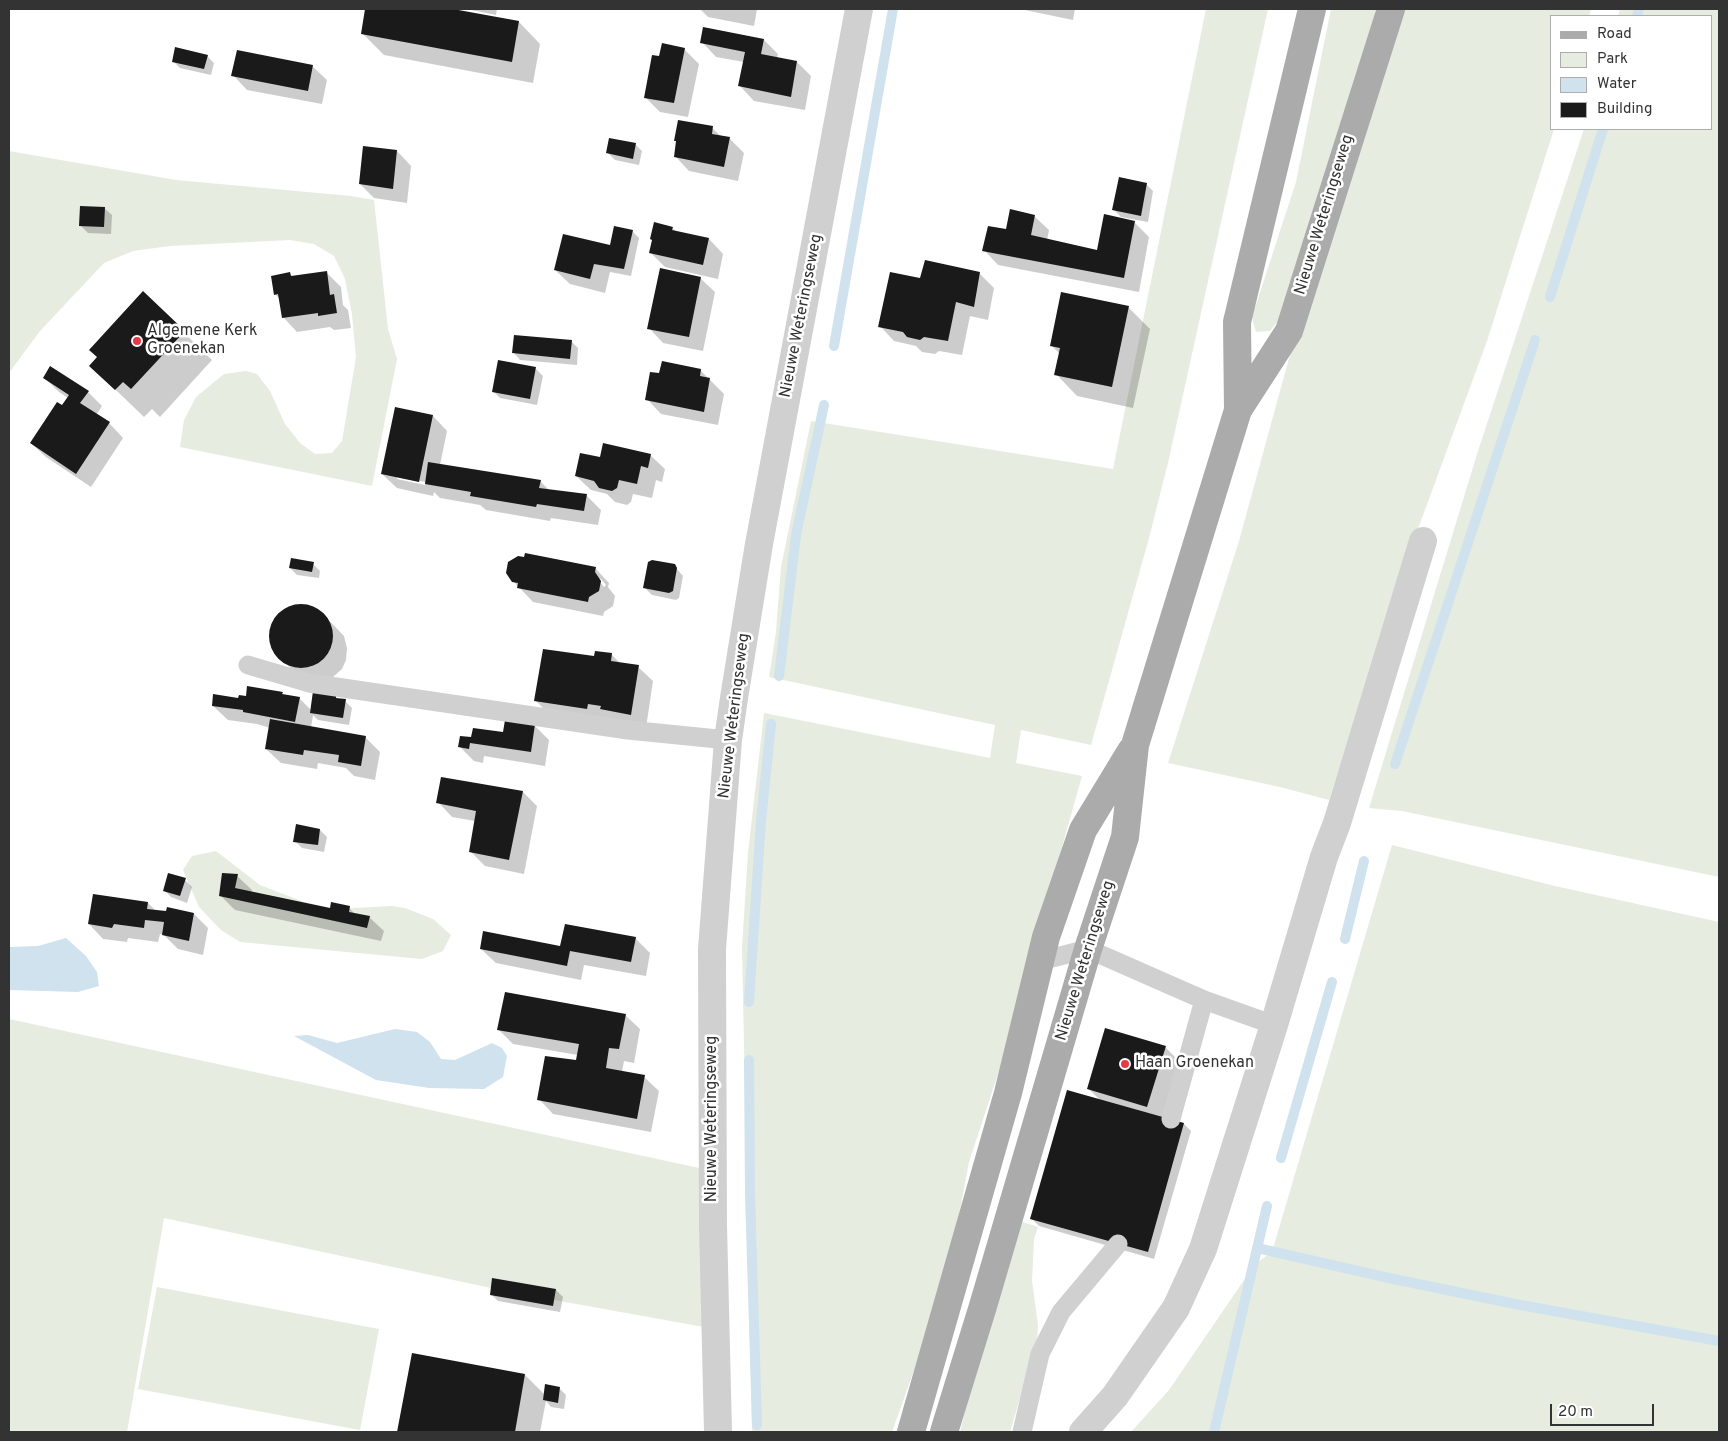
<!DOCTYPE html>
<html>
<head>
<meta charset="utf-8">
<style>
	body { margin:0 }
	#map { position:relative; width:1728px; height:1441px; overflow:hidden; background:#fff; font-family:Overpass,sans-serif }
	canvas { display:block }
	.frame { position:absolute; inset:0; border:10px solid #333; pointer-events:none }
	.legend { position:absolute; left:1550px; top:15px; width:162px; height:115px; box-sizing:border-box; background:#fff; border:1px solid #adadad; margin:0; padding:6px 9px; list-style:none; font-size:15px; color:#333 }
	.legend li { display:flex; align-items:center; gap:10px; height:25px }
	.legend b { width:25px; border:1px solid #adadad }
	.scale { position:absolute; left:1550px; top:1404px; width:104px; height:22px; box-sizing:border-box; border:2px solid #333; border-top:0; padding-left:6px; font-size:15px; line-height:18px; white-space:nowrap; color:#333; -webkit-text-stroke:4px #fff; paint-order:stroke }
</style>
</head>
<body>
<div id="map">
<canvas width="1728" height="1441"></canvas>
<div class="frame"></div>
<ul class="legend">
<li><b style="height:6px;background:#ababab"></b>Road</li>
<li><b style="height:14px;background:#e6ecdf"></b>Park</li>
<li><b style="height:14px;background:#cfe2ee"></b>Water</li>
<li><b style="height:14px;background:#1a1a1a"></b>Building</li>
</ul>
<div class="scale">20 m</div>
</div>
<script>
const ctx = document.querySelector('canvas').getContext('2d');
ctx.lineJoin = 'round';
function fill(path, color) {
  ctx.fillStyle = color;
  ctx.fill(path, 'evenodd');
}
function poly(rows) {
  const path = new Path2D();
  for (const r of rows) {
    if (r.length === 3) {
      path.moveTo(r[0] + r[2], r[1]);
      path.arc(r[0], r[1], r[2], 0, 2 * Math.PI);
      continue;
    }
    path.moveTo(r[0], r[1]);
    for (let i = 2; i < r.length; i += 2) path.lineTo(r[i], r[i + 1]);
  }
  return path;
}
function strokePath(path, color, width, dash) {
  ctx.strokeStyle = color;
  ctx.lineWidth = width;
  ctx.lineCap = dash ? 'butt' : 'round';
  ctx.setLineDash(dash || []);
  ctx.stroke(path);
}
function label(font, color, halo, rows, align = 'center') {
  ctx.font = font + ' Overpass,sans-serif';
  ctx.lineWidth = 5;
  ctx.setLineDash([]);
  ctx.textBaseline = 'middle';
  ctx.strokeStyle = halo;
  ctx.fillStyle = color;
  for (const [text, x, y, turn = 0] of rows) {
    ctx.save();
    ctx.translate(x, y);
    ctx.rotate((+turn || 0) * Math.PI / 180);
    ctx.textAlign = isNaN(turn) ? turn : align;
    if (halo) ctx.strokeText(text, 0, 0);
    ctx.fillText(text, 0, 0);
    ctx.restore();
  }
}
fill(poly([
	[1206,9,1268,9,1168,463,1149,538,1091,745,1021,730,1016,763,1082,776,999,1071,969,1162,956,1231,929,1328,892,1432,752,1432,742,947,748,853,764,713,990,758,995,725,769,677,776,632,781,567,811,421,1113,469],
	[1331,9,1376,9,1373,22,1277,322,1270,331,1256,332,1252,317,1296,182],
	[1402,9,1591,9,1589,16,1552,16,1552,129,1554,129,1487,341,1404,567,1329,800,1280,787,1168,763,1239,541,1300,318],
	[1620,9,1719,9,1719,877,1402,811,1369,808,1478,451,1584,129,1712,129,1712,16,1618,16],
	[9,151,176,180,351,196,374,200,388,329,397,359,372,486,180,447,184,420,196,397,224,374,246,371,257,374,270,391,285,424,300,443,315,454,332,453,342,441,356,357,352,314,345,279,334,256,314,244,290,240,170,246,133,251,104,263,40,331,9,373],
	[1392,845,1555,886,1719,922,1719,1432,1131,1432,1169,1390,1255,1264,1272,1252],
	[216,851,260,885,304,902,336,909,392,906,405,908,433,919,451,935,443,951,422,959,240,942,221,930,199,907,183,870,192,856],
	[9,1019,699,1168,704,1327,554,1300,556,1289,492,1279,491,1288,164,1218,127,1432,9,1432],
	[1020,1221,1038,1227,1034,1239,1032,1281,1038,1325,1037,1340,1010,1432,960,1432,965,1411],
	[157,1287,379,1329,360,1430,138,1389]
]), '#e6ecdf');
fill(poly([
	[66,938,86,956,97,972,99,986,78,992,9,990,9,947,38,946],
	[395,1029,417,1032,430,1042,441,1059,455,1060,492,1043,502,1048,507,1056,503,1077,484,1089,429,1088,376,1080,294,1036,308,1035,337,1043]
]), '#cfe2ee');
fill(poly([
	[366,9,446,9,519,22,540,44,533,83,384,55,362,33],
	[466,9,497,9,496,15],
	[700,9,757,9,754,26,708,17],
	[1020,9,1075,9,1073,20],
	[764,40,778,54,777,58,797,62,811,76,805,110,754,101,740,86,744,62,716,57,702,42],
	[684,49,699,64,688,117,660,112,645,97,660,58],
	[207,56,214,63,211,75,180,68,173,61],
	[312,66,327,80,322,104,247,90,233,75],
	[712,128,722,137,729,138,744,153,738,181,689,171,675,156],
	[635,144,642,151,639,165,615,160,608,153],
	[397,151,411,166,407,203,374,198,360,184],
	[1146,184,1153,191,1148,222,1121,217,1114,210],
	[104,208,112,215,111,234,88,233,81,226],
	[1034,216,1049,230,1047,240,1098,252,1105,216,1135,223,1149,237,1139,292,998,265,984,250,1007,231],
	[672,228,677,232,709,239,723,254,718,279,665,267,651,253],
	[632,231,639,238,631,276,610,272,605,293,570,284,555,270,611,246],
	[326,272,341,287,343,305,348,310,351,328,334,330,330,327,297,332,283,317,280,299,275,294,290,274,293,277],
	[979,273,994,288,988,320,970,316,962,355,939,351,935,354,922,352,916,346,894,341,880,326,921,280],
	[700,278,715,292,703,351,663,343,649,328],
	[143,293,212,360,160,417,152,409,144,417,91,366,98,358],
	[1128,307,1150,329,1133,408,1077,396,1056,374,1060,354,1052,346],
	[571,341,578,348,577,365,520,360,514,353],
	[536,369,543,376,537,405,500,398,493,391],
	[700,370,724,394,718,425,661,414,647,399,660,375],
	[45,378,88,392,102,406,96,415,109,423,123,438,91,487,46,457,31,443,68,398,59,392],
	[396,409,433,416,447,431,440,465,540,481,549,490,587,496,601,510,598,525,551,518,550,521,486,510,480,505,440,498,434,492,433,496,397,488,382,474],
	[397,476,425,482,425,485,397,479],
	[650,455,665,469,662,482,656,480,652,498,633,494,631,502,627,505,615,502,607,494,591,490,576,476,601,459],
	[313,564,320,571,319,578,297,575,290,568],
	[674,566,683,576,679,598,676,600,652,595,645,588],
	[595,568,609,583,608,587,615,596,613,606,604,612,603,616,533,602,513,581],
	[598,579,601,579,606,585,604,587],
	[297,605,310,606,321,612,344,636,347,648,346,660,342,669,333,677,297,675,273,649,270,638,271,627,277,617,286,609],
	[611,654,621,664,638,667,653,681,646,728,550,715,535,700,595,657],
	[282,693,284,695,299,698,311,710,335,696,339,700,345,701,352,708,349,725,318,720,313,715,311,728,365,737,380,752,375,780,354,776,346,768,318,763,317,769,281,763,266,749,270,728,257,724,228,720,213,706,247,698],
	[534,725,549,740,545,766,484,756,483,763,474,761,459,746,472,739],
	[523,792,537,806,524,874,485,866,470,851,475,821,452,817,438,802],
	[320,830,327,837,324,852,302,848,295,841],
	[237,876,252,890,251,893,331,909,349,908,356,915,369,917,384,931,381,941,235,910,221,896],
	[185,880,192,887,187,903,171,897,164,890],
	[148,903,156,911,194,914,208,928,203,955,178,949,163,934,160,934,158,942,128,938,127,942,103,939,89,924],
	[635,938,650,953,646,976,584,965,581,980,496,963,481,949,561,948],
	[625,1015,640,1029,634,1063,624,1061,622,1072,644,1077,659,1091,651,1132,553,1114,539,1099,577,1062,578,1055,513,1044,498,1029],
	[1165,1047,1187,1069,1171,1121,1184,1124,1191,1131,1154,1259,1039,1226,1032,1219,1101,1101,1088,1088],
	[556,1290,563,1297,560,1312,498,1301,491,1294],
	[413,1355,525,1375,545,1395,559,1388,566,1395,564,1409,551,1407,546,1401,540,1432,399,1432]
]), '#0003');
strokePath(poly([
	[1637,16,1639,9],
	[1550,297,1603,129],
	[834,346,893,9],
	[779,676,796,535,824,405],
	[1395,764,1535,340],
	[1345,939,1364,861],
	[749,1002,761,821,771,724],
	[749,1060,750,1193,757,1425],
	[1281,1158,1332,982],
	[1257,1248,1389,1278,1515,1304,1719,1341],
	[1214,1432,1267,1206]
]), '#cfe2ee', 10);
fill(poly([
	[365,9,453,9,519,21,512,62,361,34],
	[703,27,764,39,761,54,797,61,791,97,738,86,745,52,700,43],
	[662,43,685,48,674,103,644,98,652,55,659,56],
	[175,47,208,55,204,69,172,62],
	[237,50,313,65,308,91,231,76],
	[678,120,713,126,712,134,730,137,724,167,674,157,676,141,674,141],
	[609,138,636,143,633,159,606,153],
	[363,146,397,150,393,189,359,184],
	[1119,177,1147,183,1141,216,1112,210],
	[80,206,105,207,104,227,79,226],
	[1010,209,1035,215,1031,235,1097,250,1104,214,1135,221,1124,278,982,251,988,226,1006,229],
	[654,222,673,227,672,230,709,238,703,265,649,253,652,240,650,239],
	[614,226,633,230,624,269,594,264,590,279,554,270,563,234,610,245],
	[925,260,980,272,974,307,956,302,948,341,924,337,920,340,907,337,903,332,878,327,890,272,920,278],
	[660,268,701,277,689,337,647,329],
	[327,271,330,295,334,294,337,313,318,316,318,313,282,318,278,294,274,295,271,276,290,272,291,276],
	[143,291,185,331,131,389,123,382,115,390,89,366,97,357,89,350],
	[1061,292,1129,306,1112,387,1054,375,1060,348,1050,346],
	[514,335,572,340,570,359,512,353],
	[498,360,536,367,530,399,492,392],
	[662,361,701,369,700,376,710,378,704,412,645,400,650,372,659,373],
	[50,366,89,391,80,403,110,422,76,474,30,443,57,402,62,405,69,395,43,378],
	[395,407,433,415,419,482,381,474],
	[603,443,651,454,648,468,641,466,637,484,619,480,617,488,612,491,599,488,594,481,575,476,580,453,600,457],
	[428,462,541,480,539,488,587,494,584,511,537,504,536,507,470,496,471,492,425,484],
	[525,553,596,567,595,572,601,581,599,591,589,597,588,602,517,588,518,583,512,582,506,573,508,562,518,556,524,557],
	[291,558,314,562,312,572,289,568],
	[652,560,675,564,677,568,673,591,669,593,643,588,648,562],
	[301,636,32],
	[543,649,594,656,595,651,612,653,611,661,639,665,631,715,600,709,601,706,588,704,587,709,534,701],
	[247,686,283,692,282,694,300,697,295,722,243,712,243,710,212,706,213,694,238,698,239,695,246,696],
	[313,691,336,695,336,698,346,699,343,718,310,713],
	[270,719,366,736,361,766,338,762,339,755,304,750,303,755,265,749],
	[505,720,535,724,531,752,470,743,469,749,458,747,460,736,471,737,473,728,503,732],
	[441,777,523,791,509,860,469,852,476,811,436,803],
	[296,824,320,829,318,845,293,842],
	[168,873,186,878,180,896,163,891],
	[222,873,238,874,235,888,330,908,331,902,350,906,349,912,370,916,367,928,219,896],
	[93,894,148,902,147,909,166,911,167,907,194,913,189,941,162,935,164,922,145,920,144,928,114,924,112,928,88,924],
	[565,924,636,937,631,962,570,951,567,966,480,949,483,931,560,946],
	[505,992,626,1014,619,1049,609,1048,606,1068,645,1075,637,1119,537,1100,545,1056,576,1060,579,1044,497,1030],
	[1105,1028,1166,1046,1147,1107,1087,1089],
	[1067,1090,1184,1123,1148,1252,1030,1219],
	[492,1278,556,1289,553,1306,490,1295],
	[412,1353,525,1374,515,1432,397,1432],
	[545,1384,560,1387,558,1403,543,1400]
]), '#1a1a1a');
strokePath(poly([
	[248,665,309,683,628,730,728,740],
	[1040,961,1088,949,1204,1000,1171,1119],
	[1204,1000,1274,1025],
	[1022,1432,1040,1354,1061,1312,1118,1244]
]), '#d0d0d0', 19);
strokePath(poly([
	[718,1432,713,1225,712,949,728,740,734,698,759,544,859,9],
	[1083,1432,1115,1396,1176,1308,1203,1249,1274,1025,1324,857,1337,823,1423,541]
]), '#d0d0d0', 28);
strokePath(poly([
	[1238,410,1237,322,1312,9],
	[911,1432,1008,1093,1046,937,1083,830,1131,751],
	[944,1432,983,1306,1088,949,1125,837,1135,745,1238,410,1289,331,1391,9]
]), '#ababab', 28);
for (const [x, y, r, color] of [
	[137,341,5,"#e63946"],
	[1125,1064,5,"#e63946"]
]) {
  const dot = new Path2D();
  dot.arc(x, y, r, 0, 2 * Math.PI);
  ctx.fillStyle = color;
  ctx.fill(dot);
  strokePath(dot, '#fff', 2);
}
label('16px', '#333', '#fff', [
	["Nieuwe Weteringseweg",1325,215,-73],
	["Nieuwe Weteringseweg",802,316,-79],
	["Nieuwe Weteringseweg",735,716,-83],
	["Nieuwe Weteringseweg",1086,961,-73],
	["Nieuwe Weteringseweg",713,1119,-90]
]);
label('16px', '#333', '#fff', [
	["Algemene Kerk",147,332],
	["Groenekan",147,350],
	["Haan Groenekan",1135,1064]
], 'left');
</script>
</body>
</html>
